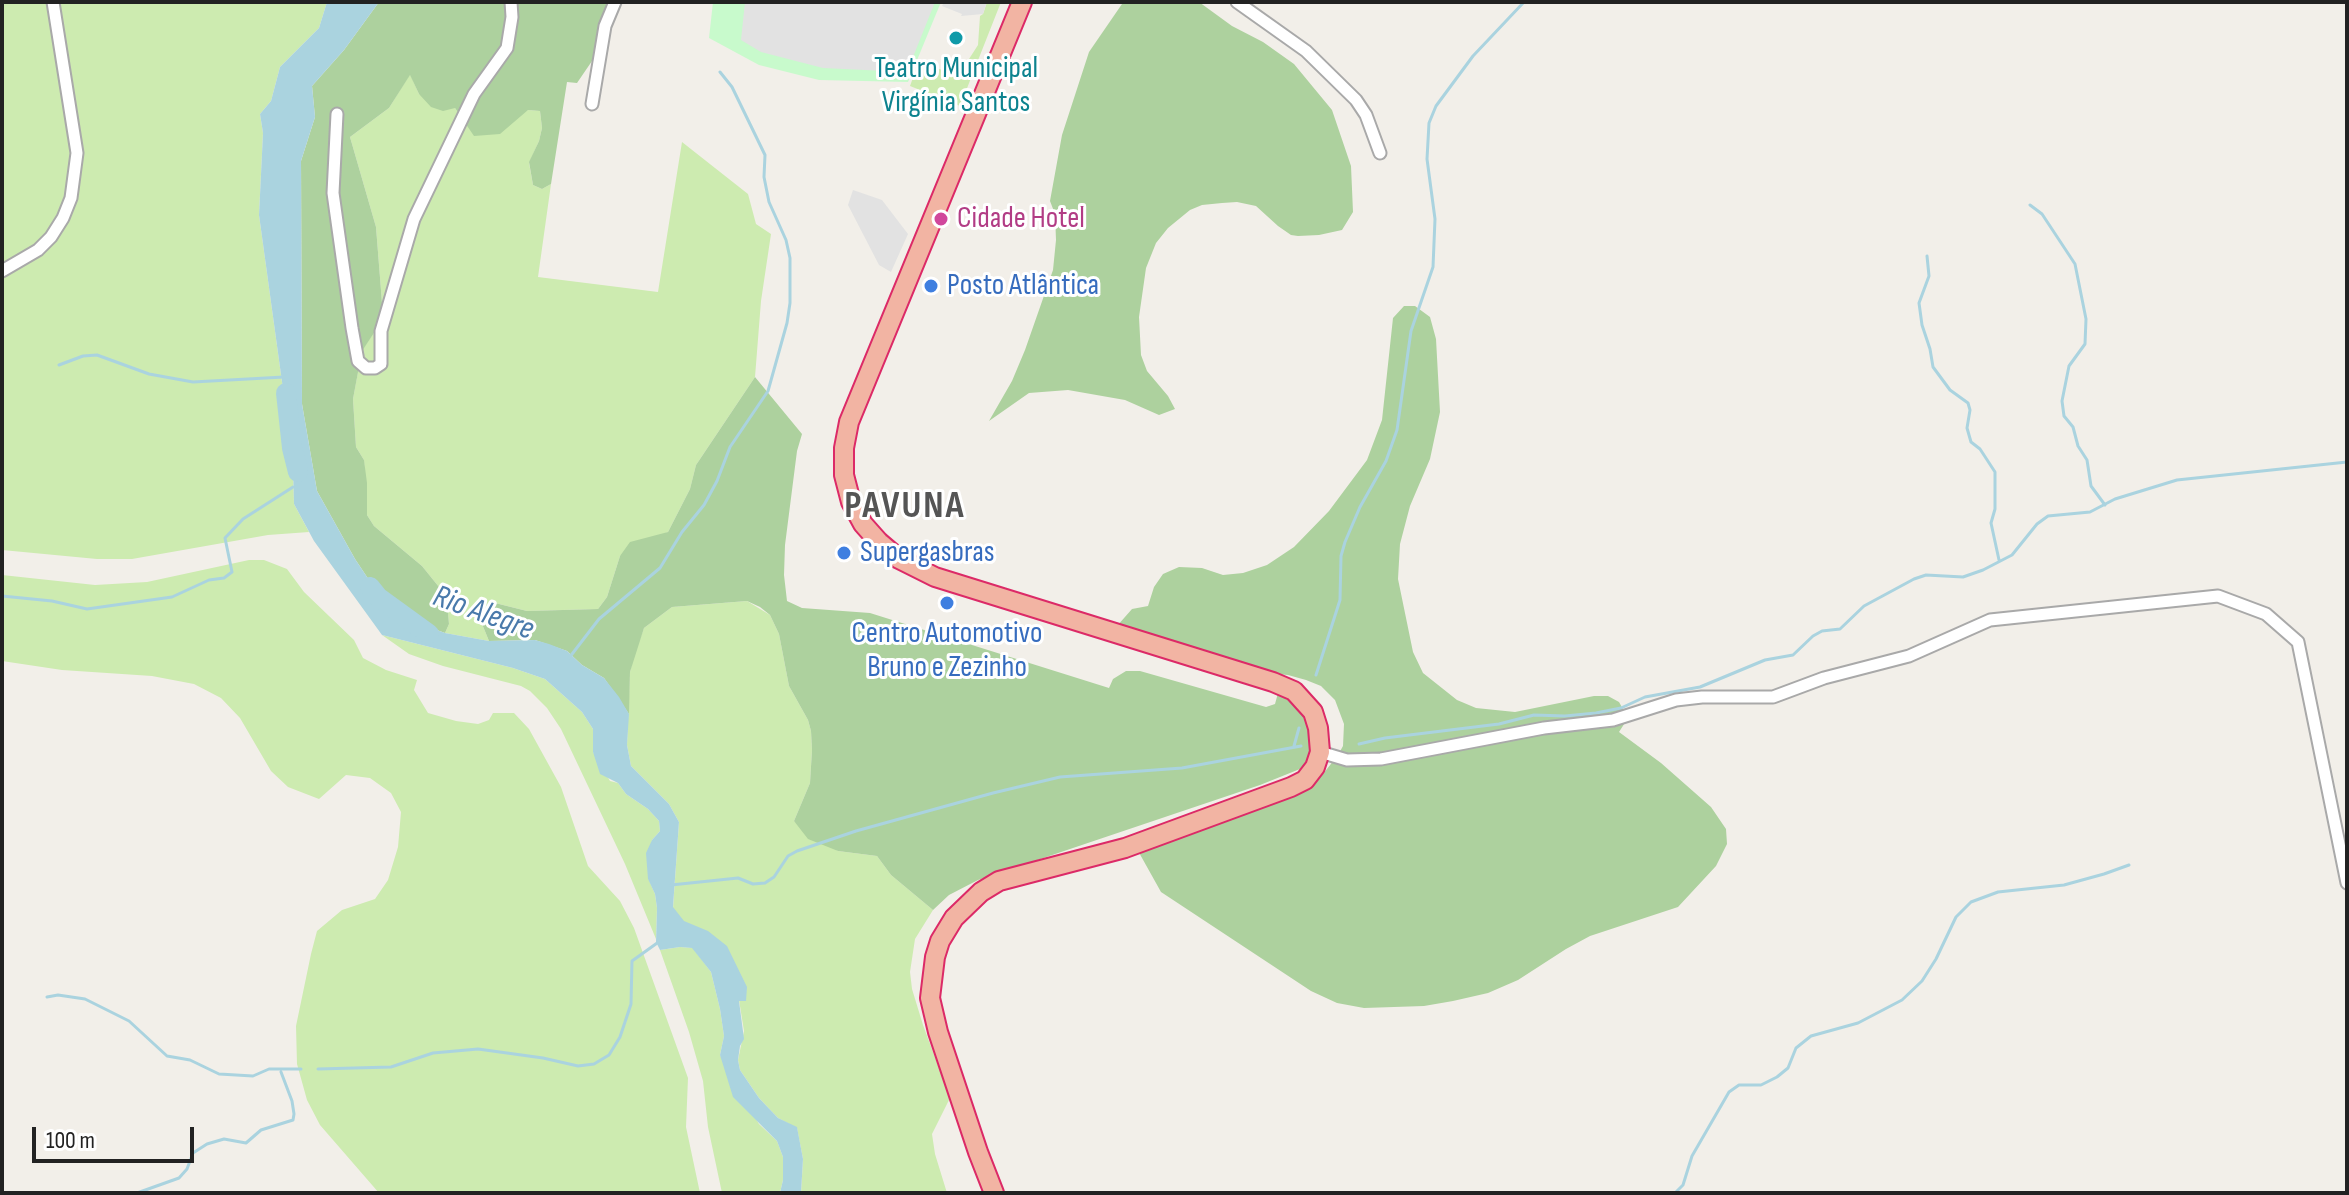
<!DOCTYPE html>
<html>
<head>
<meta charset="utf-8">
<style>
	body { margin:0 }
	#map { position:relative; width:2349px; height:1195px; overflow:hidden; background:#f2efe9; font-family:"Sofia Sans Condensed",sans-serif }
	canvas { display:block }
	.frame { position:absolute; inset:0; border:4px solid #222; pointer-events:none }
	.scale { position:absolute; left:32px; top:1127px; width:162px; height:36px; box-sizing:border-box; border:4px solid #222; border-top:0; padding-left:10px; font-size:24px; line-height:28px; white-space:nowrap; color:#222; -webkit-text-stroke:6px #fff; paint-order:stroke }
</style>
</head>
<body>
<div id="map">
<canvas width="2349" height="1195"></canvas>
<div class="frame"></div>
<div class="scale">100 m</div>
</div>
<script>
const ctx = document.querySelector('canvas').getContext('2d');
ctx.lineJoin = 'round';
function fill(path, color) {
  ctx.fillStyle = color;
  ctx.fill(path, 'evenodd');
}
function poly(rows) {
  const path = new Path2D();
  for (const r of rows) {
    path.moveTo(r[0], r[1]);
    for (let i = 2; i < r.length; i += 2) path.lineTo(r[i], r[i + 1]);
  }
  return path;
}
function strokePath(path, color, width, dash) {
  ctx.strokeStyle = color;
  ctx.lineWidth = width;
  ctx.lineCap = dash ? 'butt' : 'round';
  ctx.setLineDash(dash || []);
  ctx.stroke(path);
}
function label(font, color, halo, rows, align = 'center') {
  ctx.font = font + ' "Sofia Sans Condensed",sans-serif';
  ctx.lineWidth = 6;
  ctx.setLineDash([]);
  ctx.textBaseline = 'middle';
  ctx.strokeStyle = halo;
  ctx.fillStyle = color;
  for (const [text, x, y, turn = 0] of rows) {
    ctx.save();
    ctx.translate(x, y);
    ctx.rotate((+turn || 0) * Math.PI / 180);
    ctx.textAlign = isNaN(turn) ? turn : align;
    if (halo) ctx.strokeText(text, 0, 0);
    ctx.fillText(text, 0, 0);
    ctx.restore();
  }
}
fill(poly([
	[2,2,327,2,319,28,280,67,271,101,260,114,263,133,259,215,286,411,292,431,294,504,309,532,268,535,132,559,97,559,2,550],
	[987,2,1001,2,960,106,910,86,919,61,947,72,969,59,978,45,980,16,983,14],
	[410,74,419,94,455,108,467,125,528,110,540,111,542,128,539,141,529,163,533,185,542,189,551,184,538,277,658,292,682,142,748,194,756,224,771,234,761,301,755,377,696,465,690,489,668,532,620,556,607,597,598,609,527,611,495,603,488,605,480,619,489,641,445,633,449,624,447,602,439,587,422,566,374,526,367,515,364,460,356,447,353,399,362,350,378,327,382,303,376,227,350,137,389,108],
	[249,560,264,560,287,569,304,592,354,640,363,658,386,670,417,680,414,690,428,713,456,721,478,724,489,720,493,713,514,713,529,729,561,787,588,866,620,901,634,928,688,1078,686,1127,700,1193,379,1193,320,1125,307,1100,297,1064,296,1026,311,954,317,931,342,910,375,899,388,880,398,847,401,812,391,793,370,778,346,775,319,799,288,787,271,771,240,718,221,698,194,684,152,676,62,670,2,661,2,575,95,585,147,582],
	[747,601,770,615,779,634,789,686,808,720,811,731,812,750,810,783,794,821,838,851,877,856,891,875,933,910,915,939,910,972,912,989,923,1025,950,1098,932,1134,935,1154,947,1193,801,1193,803,1159,797,1128,778,1118,759,1098,740,1070,738,1060,744,1031,739,1000,673,908,679,822,669,804,631,766,627,745,630,672,634,655,644,628,672,607],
	[382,635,513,668,545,679,582,712,593,729,593,752,610,781,618,783,626,794,648,809,659,821,660,831,652,840,648,878,655,894,657,908,656,939,625,864,561,729,547,708,530,691,521,686,443,666,409,654],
	[680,947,693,948,711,972,720,1009,724,1036,720,1055,759,1124,777,1141,783,1157,783,1180,780,1193,722,1193,708,1127,703,1081,689,1032,660,950]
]), '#cdebb0');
fill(poly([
	[379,2,614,2,605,42,577,83,567,82,551,184,542,189,533,185,529,162,539,141,542,128,540,111,528,110,500,134,474,136,455,108,443,111,431,107,419,94,410,75,389,108,350,137,376,227,382,303,378,327,362,351,353,399,356,447,364,460,367,483,367,515,374,526,422,566,439,587,447,601,449,624,445,633,401,617,381,598,355,559,317,491,302,404,301,161,315,117,312,86,344,50],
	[1129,2,1199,2,1232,26,1263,42,1294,64,1332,110,1351,166,1353,212,1342,230,1319,235,1298,236,1291,235,1278,226,1256,206,1237,202,1222,203,1202,205,1190,210,1168,228,1156,243,1146,268,1139,317,1141,355,1147,371,1168,396,1175,409,1159,415,1125,400,1068,390,1029,393,989,421,1012,381,1025,350,1053,270,1056,240,1055,214,1050,201,1062,135,1089,52,1122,4],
	[1404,306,1415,306,1430,317,1436,339,1440,412,1430,459,1410,506,1400,544,1398,579,1413,652,1423,673,1457,700,1476,708,1515,712,1594,696,1608,696,1619,702,1628,718,1619,732,1661,763,1711,807,1726,829,1727,844,1716,866,1678,907,1590,936,1566,949,1518,980,1488,993,1453,1001,1424,1006,1364,1008,1337,1003,1311,991,1161,892,1137,849,1313,781,1323,774,1338,755,1343,746,1344,724,1335,700,1321,686,1306,680,1288,675,1254,672,1117,626,1132,609,1148,606,1154,587,1163,574,1179,567,1202,568,1223,575,1243,573,1267,565,1294,547,1329,511,1367,460,1382,420,1393,318],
	[755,377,802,434,797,451,785,545,784,575,787,601,802,608,870,613,1109,688,1113,679,1126,671,1140,671,1266,707,1275,704,1278,693,1298,700,1318,722,1310,765,1260,785,978,880,949,895,933,910,891,875,877,856,838,851,808,839,794,821,810,783,812,750,811,731,808,720,789,686,779,634,770,615,760,607,747,601,672,607,644,628,630,672,629,714,604,678,582,665,567,651,535,640,489,641,480,619,488,605,495,603,527,611,598,609,607,597,620,556,630,542,668,532,690,489,696,465]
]), '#add19e');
fill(poly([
	[713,2,941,2,908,82,819,80,759,65,709,38]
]), '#c8facc');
fill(poly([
	[745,2,935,2,907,72,823,68,761,52,741,40],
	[944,2,987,2,983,14,961,16,962,14,942,6],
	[853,190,882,200,908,234,891,272,879,265,848,205]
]), '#e2e2e2');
fill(poly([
	[327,2,379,2,344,50,312,86,315,117,301,161,302,404,317,491,355,559,381,598,401,617,445,633,489,641,535,640,549,644,567,651,582,665,604,678,619,697,629,714,627,745,631,766,669,804,679,822,673,907,684,921,708,931,727,946,747,987,746,1001,739,1001,744,1039,740,1046,738,1060,740,1070,759,1098,778,1118,797,1127,803,1159,801,1193,780,1193,783,1180,783,1157,777,1141,733,1097,720,1055,724,1036,720,1009,711,972,692,948,680,947,660,950,656,942,657,908,655,894,648,879,646,853,652,840,660,831,659,821,648,809,626,794,618,783,600,774,593,752,593,729,582,712,545,679,513,668,382,635,314,541,294,504,292,431,286,411,259,215,263,133,260,114,271,101,280,67,319,28]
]), '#aad3df');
strokePath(poly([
	[2030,205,2042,214,2075,264,2086,319,2085,344,2069,366,2062,401,2064,416,2073,427,2078,446,2087,460,2091,486,2105,505],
	[1927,256,1929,276,1919,303,1922,325,1930,349,1933,367,1950,390,1968,403,1970,410,1967,428,1971,442,1980,449,1995,472,1995,509,1991,523,1999,560],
	[59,365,83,356,97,355,149,374,193,382,284,377],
	[2,596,52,601,87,609,172,597,209,580,224,578,232,572,225,538,243,519,293,487],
	[569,658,599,619,660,568,682,532,704,505,717,481,730,447,768,391,787,323,790,303,790,258,786,240,769,202,764,177,765,155,732,87,720,72],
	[1316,675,1340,600,1341,556,1345,542,1360,507,1386,461,1397,430,1411,331,1433,267,1435,219,1427,159,1429,123,1436,106,1473,56,1524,2],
	[1359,744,1385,738,1499,724,1534,715,1565,716,1596,713,1621,708,1645,697,1700,687,1765,660,1793,655,1813,636,1822,631,1840,629,1864,606,1914,579,1926,575,1963,577,1983,570,2012,555,2037,524,2048,516,2090,512,2115,499,2177,480,2347,462],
	[1294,746,1299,728],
	[671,885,738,878,753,884,765,883,774,877,788,856,797,851,856,831,993,793,1060,777,1182,768,1301,746],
	[47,997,58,995,85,999,129,1021,167,1056,190,1060,219,1074,253,1076,269,1069,301,1069],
	[318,1069,391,1067,433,1053,478,1049,543,1058,578,1066,594,1064,609,1055,620,1037,631,1004,632,961,660,941],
	[137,1193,179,1178,187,1169,193,1153,207,1144,224,1139,246,1143,261,1130,293,1120,294,1114,292,1101,281,1072],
	[1675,1193,1683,1185,1692,1156,1729,1092,1739,1085,1761,1085,1777,1077,1788,1068,1796,1048,1811,1036,1858,1023,1902,1000,1922,981,1936,959,1956,917,1971,902,1998,892,2064,885,2104,874,2129,865]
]), '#aad3df', 3);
strokePath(poly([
	[286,393,292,448,298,472],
	[370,587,378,597,429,634]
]), '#aad3df', 20);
const minor = poly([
	[1237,2,1306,51,1356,100,1366,115,1380,153],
	[592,104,605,26,615,2],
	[337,114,333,193,352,328,358,361,366,368,375,368,381,364,381,331,414,219,474,94,507,48,512,17,511,2],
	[2,271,38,250,51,237,63,218,71,198,77,153,53,2],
	[1320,752,1347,760,1381,759,1544,728,1613,720,1676,700,1702,697,1773,697,1824,678,1909,656,1990,620,2218,596,2266,614,2298,642,2347,883]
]);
const trunk = poly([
	[994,1193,978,1152,938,1032,930,998,935,957,940,941,954,918,981,892,999,881,1125,848,1291,787,1305,780,1315,767,1320,752,1318,728,1313,712,1294,691,1273,682,935,577,899,559,879,542,863,524,851,502,844,475,844,448,849,422,1022,2]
]);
strokePath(minor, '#a9a9a9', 15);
strokePath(trunk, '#dc2a67', 22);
strokePath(minor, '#fff', 11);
strokePath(trunk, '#f2b4a3', 18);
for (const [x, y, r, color] of [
	[956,38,8,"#0f9aa8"],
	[941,219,8,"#d1479c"],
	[931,286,8,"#3f7fe0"],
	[844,553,8,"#3f7fe0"],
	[947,603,8,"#3f7fe0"]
]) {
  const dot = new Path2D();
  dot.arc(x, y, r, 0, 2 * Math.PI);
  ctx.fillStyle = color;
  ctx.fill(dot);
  strokePath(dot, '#fff', 3);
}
label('30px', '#0d838f', '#fff', [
	["Teatro Municipal",956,69],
	["Virgínia Santos",956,103]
]);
label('30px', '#b23c85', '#fff', [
	["Cidade Hotel",957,219]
], 'left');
label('30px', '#366cbe', '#fff', [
	["Posto Atlântica",947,286],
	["Supergasbras",860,553],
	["Centro Automotivo",947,634,"center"],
	["Bruno e Zezinho",947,668,"center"]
], 'left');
label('italic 32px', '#4a7aab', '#fff', [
	["Rio Alegre",483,614,20]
]);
ctx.letterSpacing = '2px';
label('bold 38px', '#555', '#fff', [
	["PAVUNA",905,507]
]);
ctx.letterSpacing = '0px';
</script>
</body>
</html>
